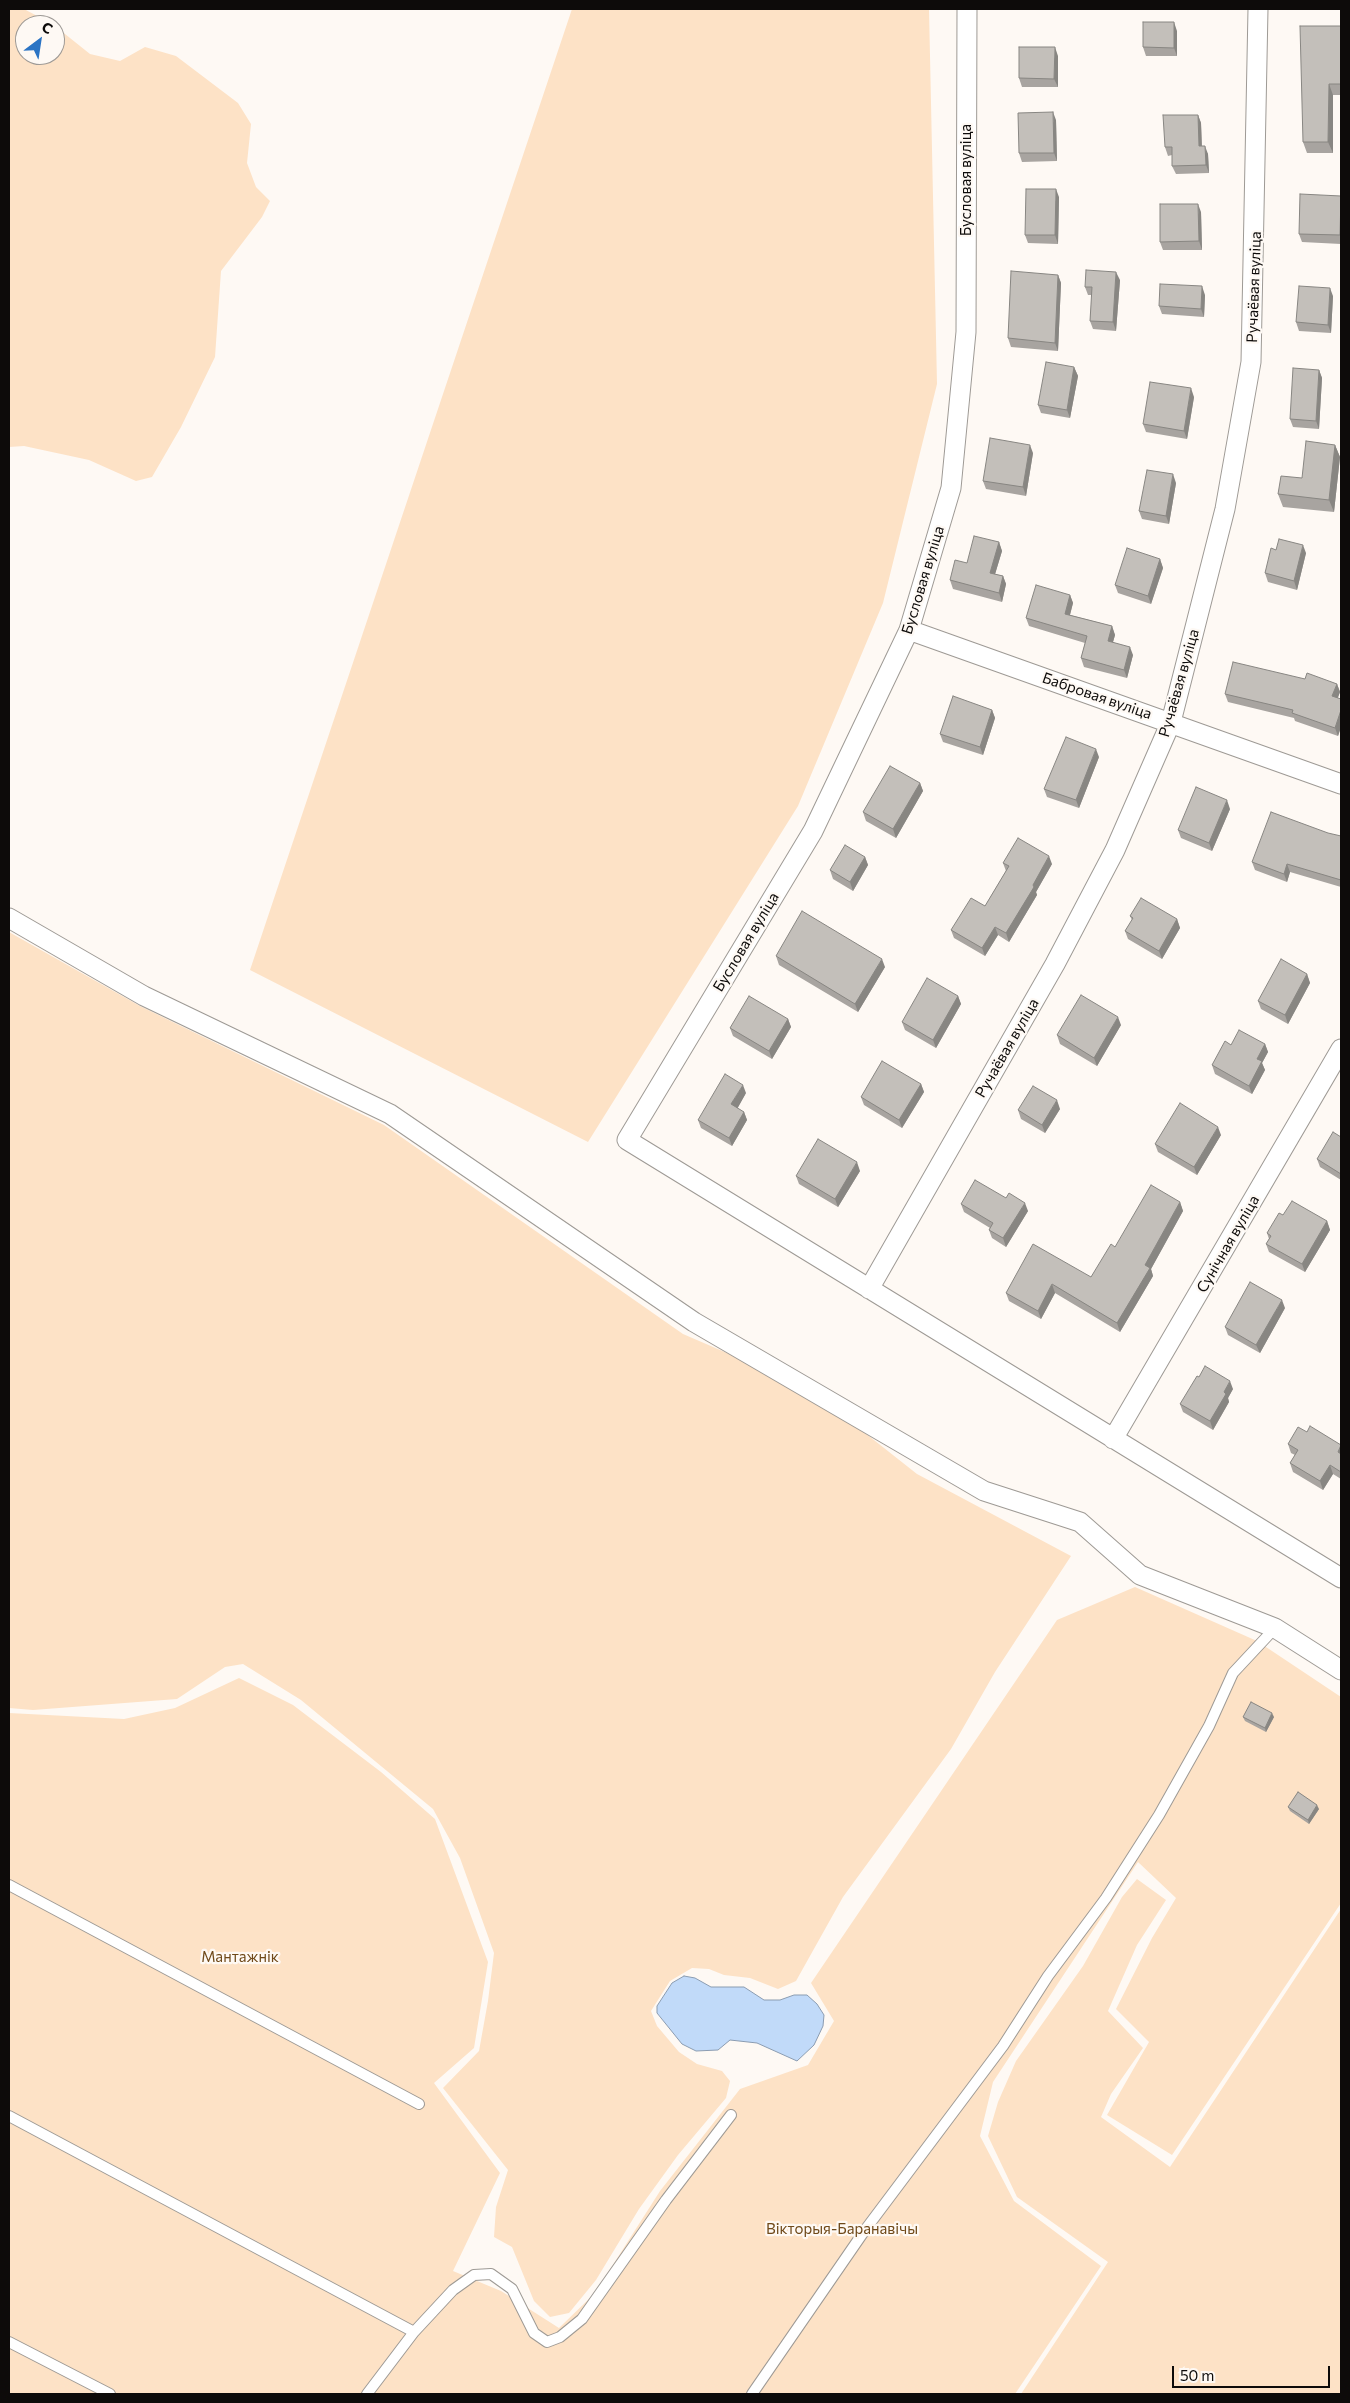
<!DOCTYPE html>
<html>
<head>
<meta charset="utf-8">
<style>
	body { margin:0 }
	#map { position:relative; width:1350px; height:2403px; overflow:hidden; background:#fef9f4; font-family:Commissioner,sans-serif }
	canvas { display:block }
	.frame { position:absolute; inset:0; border:10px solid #0d0b0a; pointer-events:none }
	.north { position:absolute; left:15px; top:15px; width:50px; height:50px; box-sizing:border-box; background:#fef9f4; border:1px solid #9e9a96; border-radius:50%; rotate:31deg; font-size:14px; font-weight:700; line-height:20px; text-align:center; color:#0d0b0a }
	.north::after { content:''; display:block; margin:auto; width:18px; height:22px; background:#2b74c4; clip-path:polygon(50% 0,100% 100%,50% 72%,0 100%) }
	.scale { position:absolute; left:1172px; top:2366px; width:158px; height:22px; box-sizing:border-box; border:2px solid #0d0b0a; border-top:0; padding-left:6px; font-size:15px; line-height:18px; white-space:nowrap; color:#0d0b0a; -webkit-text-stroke:4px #fef9f4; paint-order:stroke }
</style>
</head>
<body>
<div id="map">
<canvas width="1350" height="2403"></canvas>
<div class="frame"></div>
<div class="north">С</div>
<div class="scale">50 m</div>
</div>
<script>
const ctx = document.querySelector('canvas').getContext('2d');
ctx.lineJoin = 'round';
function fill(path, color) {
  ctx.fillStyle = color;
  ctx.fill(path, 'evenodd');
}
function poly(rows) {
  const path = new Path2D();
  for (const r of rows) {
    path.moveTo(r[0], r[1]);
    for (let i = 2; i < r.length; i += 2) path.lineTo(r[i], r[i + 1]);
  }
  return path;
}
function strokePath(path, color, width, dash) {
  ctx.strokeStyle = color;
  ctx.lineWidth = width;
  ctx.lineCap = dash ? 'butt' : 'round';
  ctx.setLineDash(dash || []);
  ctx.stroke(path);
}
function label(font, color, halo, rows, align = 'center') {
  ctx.font = font + ' Commissioner,sans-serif';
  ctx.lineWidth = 4.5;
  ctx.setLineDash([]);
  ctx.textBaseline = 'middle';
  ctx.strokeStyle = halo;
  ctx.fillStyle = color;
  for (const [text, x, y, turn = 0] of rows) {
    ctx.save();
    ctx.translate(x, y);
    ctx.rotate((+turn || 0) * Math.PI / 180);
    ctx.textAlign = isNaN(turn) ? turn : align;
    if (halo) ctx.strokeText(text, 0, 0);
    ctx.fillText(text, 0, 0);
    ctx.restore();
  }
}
fill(poly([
	[9,9,24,9,54,25,25,25,25,55,55,55,55,26,90,54,120,61,145,47,176,56,238,103,251,124,247,163,256,187,270,201,262,217,221,271,215,357,181,427,152,477,136,481,89,460,24,446,9,447],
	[572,9,929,9,937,384,883,603,798,806,588,1142,250,970],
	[9,932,140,1006,384,1125,683,1334,808,1388,917,1474,1071,1556,995,1672,951,1749,843,1897,796,1981,778,1989,750,1978,724,1975,709,1969,692,1968,670,1981,651,2011,657,2026,679,2052,697,2064,722,2071,730,2081,726,2098,678,2155,639,2209,596,2280,569,2313,550,2317,534,2301,512,2247,494,2237,496,2207,508,2170,443,2088,479,2051,488,2001,494,1953,460,1858,433,1809,301,1700,243,1664,225,1667,177,1699,33,1710,9,1708],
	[1135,1587,1257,1641,1341,1697,1341,1903,1172,2155,1107,2115,1149,2042,1116,2009,1152,1938,1176,1898,1138,1862,993,2082,980,2136,1014,2201,1101,2266,1015,2394,9,2394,9,1713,124,1719,175,1708,239,1678,293,1705,381,1772,435,1819,488,1962,474,2048,434,2083,500,2173,453,2271,501,2291,559,2328,595,2293,660,2191,740,2089,808,2065,834,2021,811,1983,1057,1620],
	[1137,1879,1166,1900,1137,1945,1108,2011,1143,2048,1111,2094,1101,2117,1170,2167,1341,1909,1341,2394,1021,2394,1108,2262,1017,2197,988,2136,998,2102,1016,2061,1083,1966,1122,1897]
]), '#fde2c6');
const water = poly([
	[684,1976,695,1978,711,1987,744,1987,764,2000,780,2000,794,1995,807,1995,817,2004,824,2015,823,2026,814,2045,797,2061,757,2043,730,2040,718,2050,696,2051,682,2044,657,2013,657,2006,672,1983,684,1976]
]);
fill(water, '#c1daf9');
strokePath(water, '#8b9cb1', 1);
const service = poly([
	[9,1885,419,2104],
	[9,2116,414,2332],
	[9,2342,110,2394],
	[367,2394,414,2332,453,2290,474,2275,491,2274,512,2289,534,2333,547,2342,560,2337,582,2319,666,2200,731,2115],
	[752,2394,865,2230,1003,2046,1048,1976,1106,1898,1159,1815,1209,1726,1233,1673,1275,1628]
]);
const minor = poly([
	[967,9,966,332,951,488,909,630,813,831,627,1140,1341,1578],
	[909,630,1341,784],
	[9,918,144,996,390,1114,694,1322,984,1491,1080,1522,1140,1575,1275,1628,1341,1670],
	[869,1289,1055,964,1115,850,1171,722,1225,509,1251,362,1258,9],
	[1113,1439,1341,1049]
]);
strokePath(service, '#9e9a95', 12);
strokePath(minor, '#9e9a95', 21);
strokePath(service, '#fff', 10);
strokePath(minor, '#fff', 19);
fill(poly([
	[1341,26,1341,95,1333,95,1333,153,1307,153,1303,142],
	[1177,31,1177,56,1146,56,1143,47],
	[1058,56,1058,87,1022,87,1019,78],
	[1198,115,1201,123,1202,146,1208,154,1209,173,1176,174,1172,166,1172,155,1168,156,1165,147],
	[1056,120,1057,161,1022,162,1019,153],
	[1341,196,1341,244,1302,242,1299,234],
	[1059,197,1058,244,1028,243,1025,235],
	[1201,212,1202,250,1163,250,1160,242],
	[1058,275,1061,283,1058,351,1011,347,1008,338],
	[1120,280,1116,331,1093,329,1090,321,1092,295,1088,295,1085,287],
	[1205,295,1204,317,1162,314,1159,306],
	[1333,296,1331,333,1299,331,1296,322],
	[1074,367,1078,376,1070,418,1041,413,1038,405],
	[1319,370,1322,378,1319,429,1293,427,1290,419],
	[1194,397,1187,439,1146,432,1143,424],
	[1335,445,1340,457,1334,512,1283,507,1278,494,1302,478],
	[1033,453,1026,496,986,489,983,481],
	[1176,483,1169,524,1142,519,1139,511],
	[999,542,1002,551,995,574,1003,576,1006,584,1002,602,953,589,950,580,967,563],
	[1276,550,1306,553,1297,590,1268,582,1265,573],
	[1160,559,1163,568,1151,604,1118,593,1115,585],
	[1070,595,1073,603,1070,615,1112,626,1115,635,1113,642,1133,655,1127,678,1084,667,1081,658,1085,643,1029,626,1026,618],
	[1305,679,1337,684,1340,692,1338,698,1341,699,1341,727,1338,736,1295,721,1294,718,1228,702,1225,694],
	[992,710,995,718,983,755,943,742,940,734],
	[1099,757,1079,808,1047,797,1044,789],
	[920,783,923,791,896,838,866,821,863,812],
	[1230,809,1212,851,1181,838,1178,830],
	[1341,836,1341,887,1290,872,1287,882,1255,870,1252,862],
	[865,857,868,865,853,891,833,879,830,870],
	[1003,863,1052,864,1036,892,1037,895,1009,942,998,935,985,956,954,938,951,930,985,906,1006,871],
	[1130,916,1177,919,1180,928,1162,959,1128,939,1125,931,1132,920],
	[776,956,885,967,858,1012,779,965],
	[1307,974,1310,983,1288,1024,1261,1009,1258,1001],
	[958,996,961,1004,936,1048,905,1030,902,1022],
	[788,1019,791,1027,772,1059,733,1036,730,1028],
	[1121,1025,1097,1066,1060,1044,1057,1035],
	[1265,1044,1268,1052,1262,1063,1265,1070,1252,1094,1215,1074,1212,1065,1231,1045],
	[921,1084,924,1092,902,1128,864,1105,861,1097],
	[746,1093,737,1108,744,1112,747,1120,732,1146,701,1128,698,1120],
	[1060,1109,1045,1133,1021,1119,1018,1110],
	[1221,1135,1197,1175,1158,1152,1155,1144],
	[1341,1137,1341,1180,1320,1167,1317,1159],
	[860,1171,838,1207,799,1184,796,1176],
	[1006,1198,1028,1211,1006,1247,992,1238,989,1230,990,1228,964,1212,961,1204],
	[1180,1202,1183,1211,1151,1269,1153,1276,1120,1332,1055,1293,1041,1319,1009,1301,1006,1293,1091,1277,1115,1247],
	[1283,1215,1327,1221,1330,1230,1305,1272,1269,1252,1266,1244,1269,1239,1267,1233],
	[1285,1308,1260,1353,1228,1335,1225,1327],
	[1199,1377,1233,1389,1228,1398,1229,1402,1213,1430,1183,1412,1180,1404],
	[1307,1432,1341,1445,1341,1479,1333,1474,1323,1490,1293,1472,1290,1463,1295,1455,1291,1453,1288,1444],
	[1243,1717,1274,1717,1266,1732,1245,1721],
	[1288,1807,1319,1809,1309,1824,1290,1811]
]), '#a8a4a0');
fill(poly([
	[1174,22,1177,31,1177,56,1174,48],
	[1055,47,1058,56,1058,87,1054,79],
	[1329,84,1333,95,1333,153,1328,142],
	[1053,112,1056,120,1057,161,1054,153],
	[1198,115,1201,123,1202,154,1199,146],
	[1205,146,1208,154,1209,173,1206,165],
	[1056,189,1059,197,1058,244,1055,235],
	[1341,197,1341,240,1340,235],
	[1198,204,1201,212,1202,250,1199,241],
	[1116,272,1120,280,1116,331,1113,322],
	[1058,275,1061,283,1058,351,1055,343],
	[1202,286,1205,295,1204,317,1201,309],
	[1330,288,1333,296,1331,333,1328,325],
	[1074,367,1078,376,1070,418,1067,410],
	[1319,370,1322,378,1319,429,1316,421],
	[1191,388,1194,397,1187,439,1184,431],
	[1030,445,1033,453,1026,496,1023,487],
	[1335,445,1340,457,1334,512,1329,500],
	[1173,474,1176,483,1169,524,1166,516],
	[999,542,1002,551,993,581,990,573],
	[1303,545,1306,553,1297,590,1294,581],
	[1160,559,1163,568,1151,604,1148,596],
	[1003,576,1006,584,1002,602,999,593],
	[1070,595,1073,603,1068,622,1065,614],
	[1112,626,1115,635,1111,649,1108,641],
	[1130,647,1133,655,1127,678,1124,670],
	[1337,684,1340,692,1335,704,1332,696],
	[992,710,995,718,983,755,980,747],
	[1341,710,1341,727,1338,736,1335,728],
	[1096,749,1099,757,1079,808,1076,800],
	[920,783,923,791,896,838,893,829],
	[1227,800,1230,809,1212,851,1209,843],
	[1049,856,1052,864,1036,892,1037,895,1009,942,1006,933],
	[865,857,868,865,853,891,850,882],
	[1287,864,1290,872,1287,882,1284,874],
	[1177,919,1180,928,1162,959,1159,951],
	[995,927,998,935,985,956,982,948],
	[882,959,885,967,858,1012,855,1004],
	[1307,974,1310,983,1288,1024,1285,1015],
	[958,996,961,1004,936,1048,933,1040],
	[1118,1017,1121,1025,1097,1066,1094,1058],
	[788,1019,791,1027,772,1059,769,1051],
	[1265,1044,1268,1052,1262,1063,1265,1070,1252,1094,1249,1086,1257,1059],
	[921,1084,924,1092,902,1128,899,1120],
	[743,1085,746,1093,735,1113,731,1104],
	[1057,1100,1060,1109,1045,1133,1042,1125],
	[744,1112,747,1120,732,1146,729,1138],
	[1218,1127,1221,1135,1197,1175,1194,1167],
	[857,1162,860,1171,838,1207,835,1199],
	[1180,1202,1183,1211,1151,1269,1153,1276,1120,1332,1117,1323,1145,1265],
	[1025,1203,1028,1211,1006,1247,1003,1238],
	[1327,1221,1330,1230,1305,1272,1302,1264],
	[1052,1284,1055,1293,1041,1319,1038,1311],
	[1282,1300,1285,1308,1260,1353,1256,1345],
	[1230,1381,1233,1389,1228,1398,1229,1402,1213,1430,1210,1421,1224,1392],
	[1341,1445,1341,1459,1338,1452],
	[1330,1465,1333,1474,1323,1490,1320,1481],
	[1272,1713,1274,1717,1266,1732,1265,1728],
	[1317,1805,1319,1809,1309,1824,1308,1820]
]), '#888682');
const building = poly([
	[1143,22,1174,22,1174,48,1143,47,1143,22],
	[1300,26,1341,26,1341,84,1329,84,1328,142,1303,142,1300,26],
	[1019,47,1055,47,1054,79,1019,78,1019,47],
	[1053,112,1054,153,1019,153,1018,113,1053,112],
	[1163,115,1198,115,1199,146,1205,146,1206,165,1172,166,1172,147,1165,147,1163,115],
	[1026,189,1056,189,1055,235,1025,235,1026,189],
	[1300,194,1341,196,1340,235,1299,234,1300,194],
	[1160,204,1198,204,1199,241,1160,242,1160,204],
	[1086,270,1116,272,1113,322,1090,321,1092,287,1085,287,1086,270],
	[1011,271,1058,275,1055,343,1008,338,1011,271],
	[1160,284,1202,286,1201,309,1159,306,1160,284],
	[1299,286,1330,288,1328,325,1296,322,1299,286],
	[1046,362,1074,367,1067,410,1038,405,1046,362],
	[1293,368,1319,370,1316,421,1290,419,1293,368],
	[1150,382,1191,388,1184,431,1143,424,1150,382],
	[990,438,1030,445,1023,487,983,481,990,438],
	[1306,441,1335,445,1329,500,1278,494,1281,476,1302,478,1306,441],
	[1147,470,1173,474,1166,516,1139,511,1147,470],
	[974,536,999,542,990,573,1003,576,999,593,950,580,955,560,967,563,974,536],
	[1279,539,1303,545,1294,581,1265,573,1271,548,1276,550,1279,539],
	[1127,548,1160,559,1148,596,1115,585,1127,548],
	[1036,585,1070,595,1065,614,1112,626,1108,641,1130,647,1124,670,1081,658,1087,636,1026,618,1036,585],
	[1233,662,1305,679,1307,673,1337,684,1332,696,1341,699,1341,710,1335,728,1292,713,1293,710,1225,694,1233,662],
	[953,696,992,710,980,747,940,734,953,696],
	[1066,737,1096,749,1076,800,1044,789,1066,737],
	[890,766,920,783,893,829,863,812,890,766],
	[1196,787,1227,800,1209,843,1178,830,1196,787],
	[1271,812,1328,833,1341,836,1341,880,1287,864,1284,874,1252,862,1271,812],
	[1018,838,1049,856,1033,885,1034,887,1006,933,995,927,982,948,951,930,971,898,985,906,1009,866,1003,863,1018,838],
	[845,845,865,857,850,882,830,870,845,845],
	[1141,898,1177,919,1159,951,1125,931,1133,918,1130,916,1141,898],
	[802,911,882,959,855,1004,776,956,802,911],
	[1281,959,1307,974,1285,1015,1258,1001,1281,959],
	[927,978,958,996,933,1040,902,1022,927,978],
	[1081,995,1118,1017,1094,1058,1057,1035,1081,995],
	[749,996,788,1019,769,1051,730,1028,749,996],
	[1239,1030,1265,1044,1257,1059,1262,1061,1249,1086,1212,1065,1225,1041,1231,1045,1239,1030],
	[882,1061,921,1084,899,1120,861,1097,882,1061],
	[725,1074,743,1085,731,1104,744,1112,729,1138,698,1120,725,1074],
	[1033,1086,1057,1100,1042,1125,1018,1110,1033,1086],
	[1180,1103,1218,1127,1194,1167,1155,1144,1180,1103],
	[1333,1132,1341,1137,1341,1174,1317,1159,1333,1132],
	[818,1139,857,1162,835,1199,796,1176,818,1139],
	[975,1180,1006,1198,1009,1193,1025,1203,1003,1238,989,1230,993,1223,961,1204,975,1180],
	[1151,1185,1180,1202,1145,1265,1150,1268,1117,1323,1052,1284,1038,1311,1006,1293,1033,1244,1091,1277,1111,1244,1115,1247,1151,1185],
	[1292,1201,1327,1221,1302,1264,1266,1244,1271,1236,1267,1233,1279,1213,1283,1215,1292,1201],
	[1250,1282,1282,1300,1256,1345,1225,1327,1250,1282],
	[1205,1366,1230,1381,1224,1392,1226,1394,1210,1421,1180,1404,1197,1376,1199,1377,1205,1366],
	[1310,1426,1341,1445,1338,1452,1341,1454,1341,1472,1330,1465,1320,1481,1290,1463,1298,1450,1288,1444,1298,1427,1307,1432,1310,1426],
	[1251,1702,1272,1713,1265,1728,1243,1717,1251,1702],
	[1298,1792,1317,1805,1308,1820,1288,1807,1298,1792]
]);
fill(building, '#c3bfba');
strokePath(building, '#888682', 1);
label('15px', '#0d0b0a', '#fef9f4', [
	["Бусловая вуліца",966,180,-90],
	["Ручаёвая вуліца",1254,287,-88],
	["Бусловая вуліца",923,580,-73],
	["Ручаёвая вуліца",1179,683,-74],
	["Бабровая вуліца",1097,696,19],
	["Бусловая вуліца",746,942,-59],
	["Ручаёвая вуліца",1007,1048,-60],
	["Сунічная вуліца",1228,1244,-60]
]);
label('15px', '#6f4919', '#fef9f4', [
	["Мантажнік",240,1957],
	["Вікторыя-Баранавічы",842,2229]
]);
</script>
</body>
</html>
